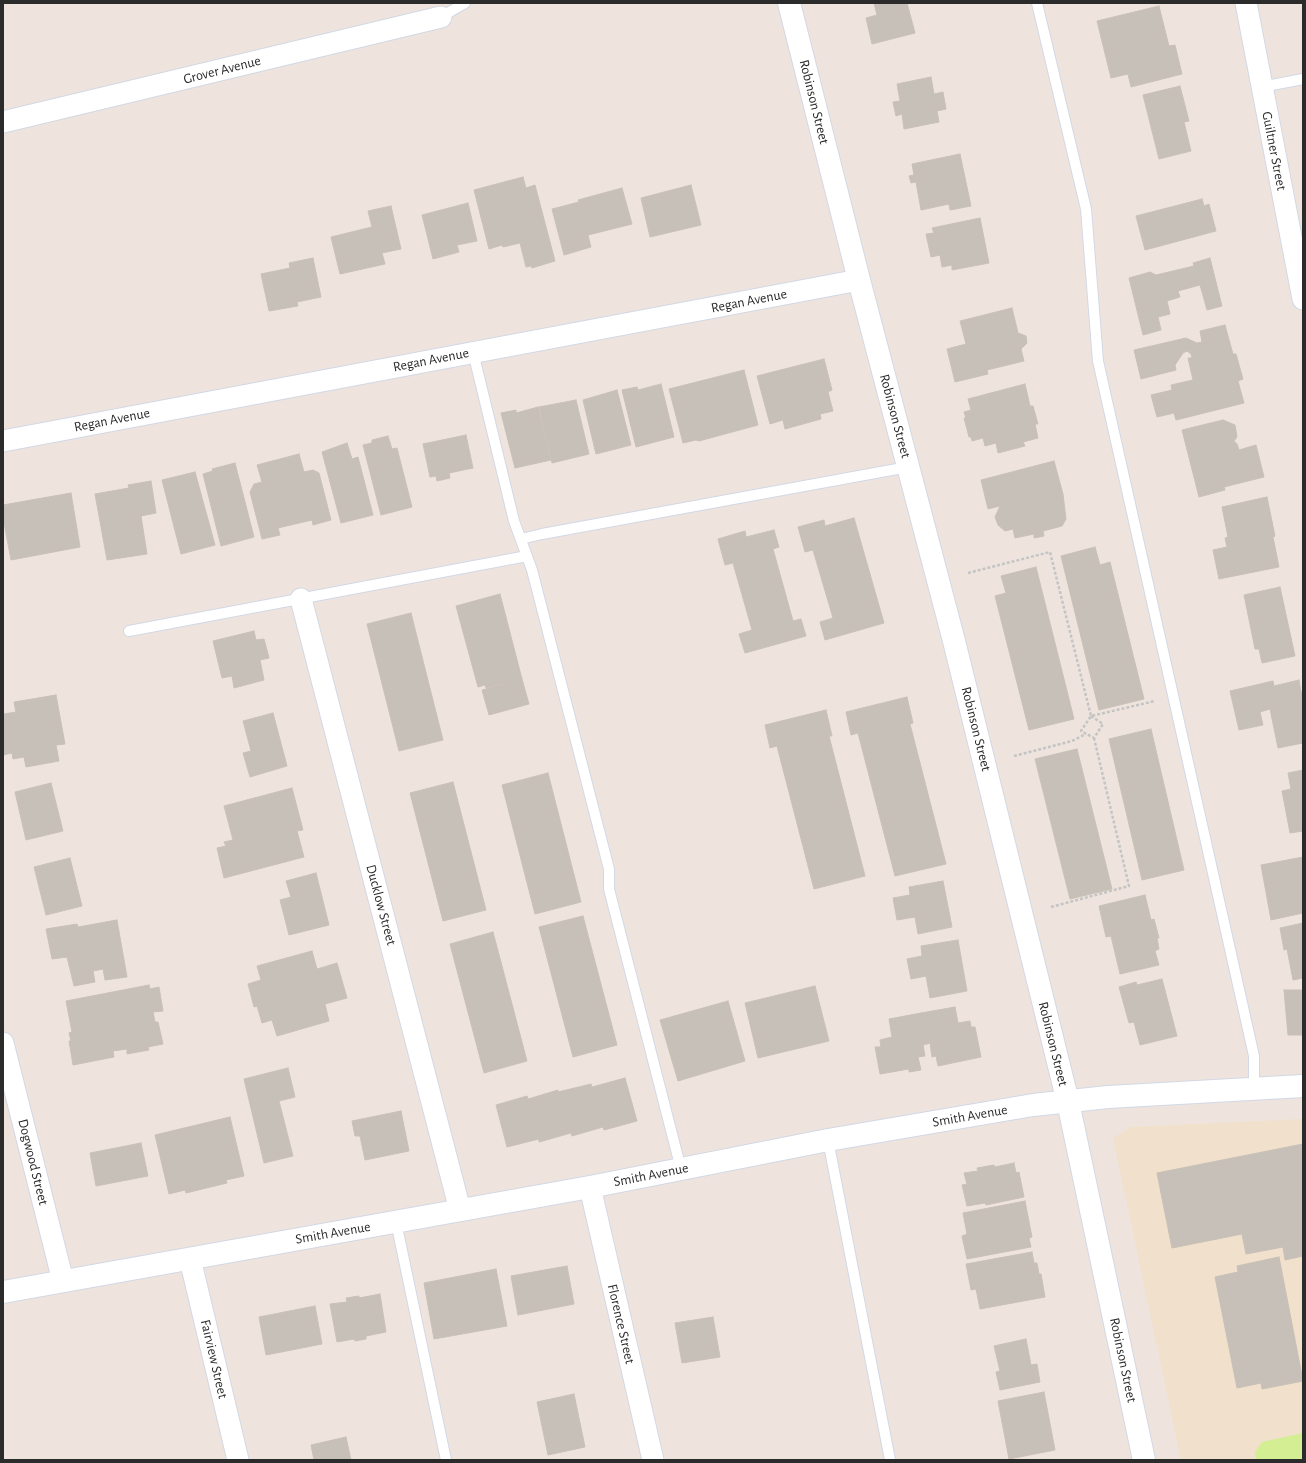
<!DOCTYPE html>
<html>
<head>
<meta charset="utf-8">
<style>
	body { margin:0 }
	#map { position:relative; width:1306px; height:1463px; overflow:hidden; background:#eee4dd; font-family:"Alegreya Sans",sans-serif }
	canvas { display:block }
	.frame { position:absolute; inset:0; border:4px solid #2b2b2b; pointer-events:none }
</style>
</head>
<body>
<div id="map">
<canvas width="1306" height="1463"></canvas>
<div class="frame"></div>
</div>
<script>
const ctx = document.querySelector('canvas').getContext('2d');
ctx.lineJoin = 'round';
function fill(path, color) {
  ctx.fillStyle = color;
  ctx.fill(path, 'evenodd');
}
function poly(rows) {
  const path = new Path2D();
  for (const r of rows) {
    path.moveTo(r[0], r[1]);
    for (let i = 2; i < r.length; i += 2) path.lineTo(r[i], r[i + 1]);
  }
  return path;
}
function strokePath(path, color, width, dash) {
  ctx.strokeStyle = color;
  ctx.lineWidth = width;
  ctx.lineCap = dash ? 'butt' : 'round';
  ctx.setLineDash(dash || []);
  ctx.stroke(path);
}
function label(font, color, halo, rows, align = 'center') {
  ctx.font = font + ' "Alegreya Sans",sans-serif';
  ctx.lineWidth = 4;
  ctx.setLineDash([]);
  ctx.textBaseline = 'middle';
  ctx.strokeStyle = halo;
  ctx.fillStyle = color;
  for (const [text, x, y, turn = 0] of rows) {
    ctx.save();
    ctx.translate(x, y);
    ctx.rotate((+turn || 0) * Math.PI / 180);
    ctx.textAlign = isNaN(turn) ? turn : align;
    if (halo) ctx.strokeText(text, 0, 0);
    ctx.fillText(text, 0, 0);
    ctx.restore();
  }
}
fill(poly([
	[1303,1119,1303,1460,1181,1460,1113,1138,1131,1127]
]), '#f0e0cc');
fill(poly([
	[1303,1433,1303,1460,1256,1460,1255,1452,1262,1442]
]), '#d3ee93');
const building = poly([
	[874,3,907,3,915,33,872,44,866,18,877,15,874,3],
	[1159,6,1169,46,1175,45,1182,74,1131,87,1128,74,1111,78,1097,21,1159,6],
	[931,77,934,94,943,92,946,109,937,111,939,122,904,129,902,114,896,116,893,102,900,101,897,84,931,77],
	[1180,86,1189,121,1184,122,1191,151,1159,159,1143,95,1180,86],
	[960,154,971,206,950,210,949,204,921,210,916,182,911,183,909,176,914,175,912,164,960,154],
	[523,177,526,188,535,185,555,261,532,268,531,266,526,267,520,243,503,247,502,245,489,249,474,190,523,177],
	[691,185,701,225,650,237,641,198,691,185],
	[622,188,632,224,588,235,591,247,564,255,552,209,579,202,578,200,622,188],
	[1202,199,1204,206,1209,204,1216,231,1145,250,1136,216,1202,199],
	[468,203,477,241,457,245,459,252,433,259,422,215,468,203],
	[391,206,401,249,382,253,385,264,340,274,331,237,372,227,368,211,391,206],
	[980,218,989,263,952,270,952,265,942,267,940,255,931,257,926,234,934,233,932,228,980,218],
	[313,258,321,297,297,302,298,306,269,311,261,274,290,268,289,263,313,258],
	[1210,258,1222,306,1207,310,1200,285,1178,291,1180,297,1167,301,1170,314,1158,317,1161,330,1143,335,1129,278,1150,272,1156,275,1194,266,1193,263,1210,258],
	[1012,308,1018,333,1026,336,1027,343,1021,349,1024,361,987,370,988,374,955,382,947,349,966,344,960,321,1012,308],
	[1225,325,1233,354,1236,354,1243,379,1238,381,1244,403,1176,420,1174,413,1157,417,1151,395,1172,390,1171,385,1193,380,1188,358,1192,358,1191,354,1187,351,1183,353,1175,365,1176,370,1141,379,1134,350,1186,338,1197,343,1202,342,1200,331,1225,325],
	[824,359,832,390,828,392,833,411,820,414,821,419,785,429,783,420,770,424,757,376,824,359],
	[744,370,758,425,699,441,696,440,683,443,669,389,744,370],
	[661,384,674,437,636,447,622,390,637,387,638,390,661,384],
	[1025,384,1030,406,1033,406,1038,424,1035,424,1038,438,1023,442,1025,446,998,453,996,443,985,446,983,438,972,441,971,437,969,437,964,418,966,418,964,412,971,410,968,399,1025,384],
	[617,390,631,445,596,454,583,400,617,390],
	[576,400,589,454,552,463,539,407,576,400],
	[538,407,551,460,515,468,501,413,516,410,516,413,538,407],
	[1223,420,1235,425,1237,437,1234,441,1237,444,1239,450,1256,445,1264,477,1224,487,1225,490,1199,497,1182,430,1223,420],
	[466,435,473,468,449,473,450,478,437,481,436,476,430,477,423,444,466,435],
	[388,436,392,449,397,448,412,507,381,515,363,445,372,443,372,440,388,436],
	[347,443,352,459,358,457,373,515,341,523,322,452,347,443],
	[299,454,304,472,313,470,319,473,331,520,313,525,312,520,278,528,280,535,262,539,250,492,254,484,262,482,257,465,299,454],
	[1054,461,1063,494,1066,519,1062,526,1043,531,1044,536,1034,538,1034,534,1015,538,1013,529,1005,531,998,525,995,517,1000,506,988,509,981,480,1054,461],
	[235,463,254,537,221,546,203,474,213,471,212,469,235,463],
	[195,472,215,545,181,554,162,480,195,472],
	[151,481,156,513,141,516,147,554,107,560,95,494,129,488,128,485,151,481],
	[71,493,80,547,11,560,3,517,3,505,71,493],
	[1267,497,1275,536,1273,537,1279,567,1219,579,1213,550,1227,547,1225,538,1228,537,1222,507,1267,497],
	[854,518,884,623,825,640,820,622,833,618,813,550,805,552,798,527,824,520,825,526,854,518],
	[774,530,779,547,773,549,793,621,801,619,806,636,745,653,739,634,752,630,733,563,725,565,718,539,745,531,746,537,774,530],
	[1095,547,1100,565,1110,562,1144,699,1099,710,1061,556,1095,547],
	[1036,567,1074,719,1029,730,995,596,1006,593,1001,576,1036,567],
	[1280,587,1295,656,1262,663,1259,649,1255,649,1244,595,1280,587],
	[500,594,522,679,486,688,485,685,478,687,456,606,500,594],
	[411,613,443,740,399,751,367,624,411,613],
	[254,631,256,640,264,639,269,658,260,660,264,680,234,688,232,676,222,678,213,641,254,631],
	[522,679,529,704,489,715,482,690,522,679],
	[1299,680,1301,692,1303,692,1303,743,1278,748,1270,709,1260,712,1263,725,1239,730,1230,691,1273,681,1274,686,1299,680],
	[56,695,65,744,56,745,59,761,26,767,24,757,13,759,12,753,3,755,4,714,16,712,14,702,56,695],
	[907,697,913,723,910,724,946,864,895,876,858,733,851,735,846,712,907,697],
	[826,710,832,736,829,736,865,876,814,889,777,746,770,748,765,725,826,710],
	[273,713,287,766,250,777,243,753,251,751,243,721,273,713],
	[1151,729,1184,870,1142,880,1109,739,1151,729],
	[1077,749,1112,889,1070,899,1035,759,1077,749],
	[1303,770,1303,831,1290,833,1282,791,1291,789,1288,773,1303,770],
	[548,773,581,902,535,914,502,785,548,773],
	[453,782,486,910,443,921,410,793,453,782],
	[51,783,63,831,26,840,15,792,51,783],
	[292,788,303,830,297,831,304,857,224,878,217,848,226,846,224,842,233,840,224,806,292,788],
	[1303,857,1303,913,1271,920,1261,865,1303,857],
	[70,858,82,906,46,915,34,867,70,858],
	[316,873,329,925,289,935,280,900,291,897,286,881,316,873],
	[943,881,952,927,918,934,915,917,897,920,893,898,910,895,909,887,943,881],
	[1145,895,1151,920,1154,919,1159,938,1157,938,1159,949,1155,951,1159,965,1120,974,1111,936,1106,937,1099,906,1145,895],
	[583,916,617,1045,573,1057,539,927,583,916],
	[117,920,127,977,105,980,103,969,93,971,95,982,74,986,67,957,52,959,46,929,77,924,78,927,117,920],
	[1303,923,1303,978,1293,980,1287,949,1284,950,1280,928,1303,923],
	[493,932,527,1061,484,1073,450,944,493,932],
	[958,940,967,991,930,998,926,976,911,979,907,959,922,956,921,946,958,940],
	[312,951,317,969,337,963,347,998,325,1004,329,1021,277,1036,272,1020,262,1023,257,1006,254,1007,248,984,261,980,257,966,312,951],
	[1162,979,1177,1036,1140,1045,1134,1022,1129,1023,1119,987,1136,982,1137,985,1162,979],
	[149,985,150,989,159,987,163,1011,153,1012,155,1022,158,1022,163,1044,148,1047,149,1050,127,1054,127,1049,113,1051,114,1057,73,1065,69,1041,71,1041,69,1033,72,1032,66,1001,149,985],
	[815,986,829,1041,758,1058,745,1003,815,986],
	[1284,990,1303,990,1303,1035,1288,1035,1284,990],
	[728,1001,745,1061,678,1081,660,1020,728,1001],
	[955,1007,958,1023,970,1021,971,1027,975,1027,981,1057,938,1066,936,1056,932,1057,930,1043,927,1044,921,1013,955,1007],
	[921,1013,927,1044,923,1045,925,1056,918,1057,921,1070,909,1072,909,1069,880,1074,875,1047,881,1047,880,1040,892,1037,889,1019,921,1013],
	[288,1068,295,1097,279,1101,293,1156,264,1163,244,1079,288,1068],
	[625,1078,637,1121,604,1130,603,1127,572,1136,571,1133,539,1142,539,1139,507,1147,496,1105,527,1096,528,1099,558,1090,558,1092,591,1084,592,1087,625,1078],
	[401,1111,409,1151,365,1160,360,1136,355,1136,352,1121,401,1111],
	[230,1117,244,1176,226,1180,227,1183,186,1193,185,1190,169,1194,155,1135,230,1117],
	[141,1143,148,1176,96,1186,90,1153,141,1143],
	[1303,1144,1303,1256,1285,1260,1283,1247,1246,1254,1242,1234,1172,1248,1157,1173,1303,1144],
	[1014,1163,1016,1173,1019,1172,1024,1197,986,1205,985,1203,967,1206,962,1185,967,1184,964,1173,978,1171,977,1168,994,1165,995,1167,1014,1163],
	[1025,1201,1032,1237,1029,1238,1031,1247,967,1259,962,1236,967,1234,963,1213,1025,1201],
	[1032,1252,1034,1263,1037,1263,1039,1274,1041,1274,1045,1297,980,1309,976,1289,971,1290,966,1264,1032,1252],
	[1279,1257,1303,1381,1262,1389,1261,1383,1237,1388,1215,1277,1238,1272,1237,1266,1279,1257],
	[567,1266,574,1304,518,1315,511,1276,567,1266],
	[496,1269,507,1326,434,1339,424,1283,496,1269],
	[380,1294,386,1332,366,1336,366,1339,355,1341,354,1339,337,1342,330,1304,347,1302,346,1298,359,1296,359,1298,380,1294],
	[315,1306,322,1344,266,1355,259,1317,315,1306],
	[713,1317,720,1357,682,1363,675,1323,713,1317],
	[1026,1339,1031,1365,1037,1364,1040,1382,1000,1390,996,1372,1000,1371,994,1346,1026,1339],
	[1044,1392,1055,1450,1009,1459,998,1401,1044,1392],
	[574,1394,585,1447,548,1455,537,1402,574,1394],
	[346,1437,351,1460,314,1460,311,1445,346,1437]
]);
fill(building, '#c6c0b9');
strokePath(building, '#c9c0b6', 1);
const service = poly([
	[1037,3,1086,209,1098,361,1254,1056,1254,1088],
	[441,17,465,3],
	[1261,87,1303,79],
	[473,352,514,521,532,570,609,869,609,889,681,1169],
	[521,539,542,534,908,467],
	[129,631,527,556],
	[828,1140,890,1460],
	[396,1222,446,1460]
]);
const minor = poly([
	[1246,3,1303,299],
	[3,122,441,17],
	[3,441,859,280],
	[301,599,460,1210],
	[3,1043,63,1281],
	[590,1187,653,1460],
	[190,1259,238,1460]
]);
const tertiary = poly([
	[789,3,859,280,954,641,1068,1102,1144,1460],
	[3,1292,590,1187,828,1140,1033,1105,1108,1097,1303,1086]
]);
strokePath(service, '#d2d8e5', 12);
strokePath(minor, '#d2d8e5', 23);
strokePath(tertiary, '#d2d8e5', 24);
strokePath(poly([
	[968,573,1050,552,1091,716,1155,701],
	[1091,716,1103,724,1094,738,1081,731,1091,716],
	[1014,756,1072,741,1086,734],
	[1051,907,1129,886,1094,738]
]), '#c4c4c4', 2.5, [3, 2]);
strokePath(service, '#fff', 10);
strokePath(minor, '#fff', 21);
strokePath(tertiary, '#fff', 22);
label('14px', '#2b2b2b', '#fff', [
	["Grover Avenue",222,70,-14],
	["Robinson Street",814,102,76],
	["Guiltner Street",1274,151,79],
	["Regan Avenue",749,301,-11],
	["Regan Avenue",431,360,-11],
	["Robinson Street",895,416,75],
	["Regan Avenue",112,420,-11],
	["Robinson Street",976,729,76],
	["Ducklow Street",381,905,75],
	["Robinson Street",1053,1044,76],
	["Smith Avenue",970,1116,-10],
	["Dogwood Street",33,1162,76],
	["Smith Avenue",651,1175,-11],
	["Smith Avenue",333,1233,-10],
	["Florence Street",621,1324,77],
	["Fairview Street",214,1359,77],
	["Robinson Street",1123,1360,78]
]);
</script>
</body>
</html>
